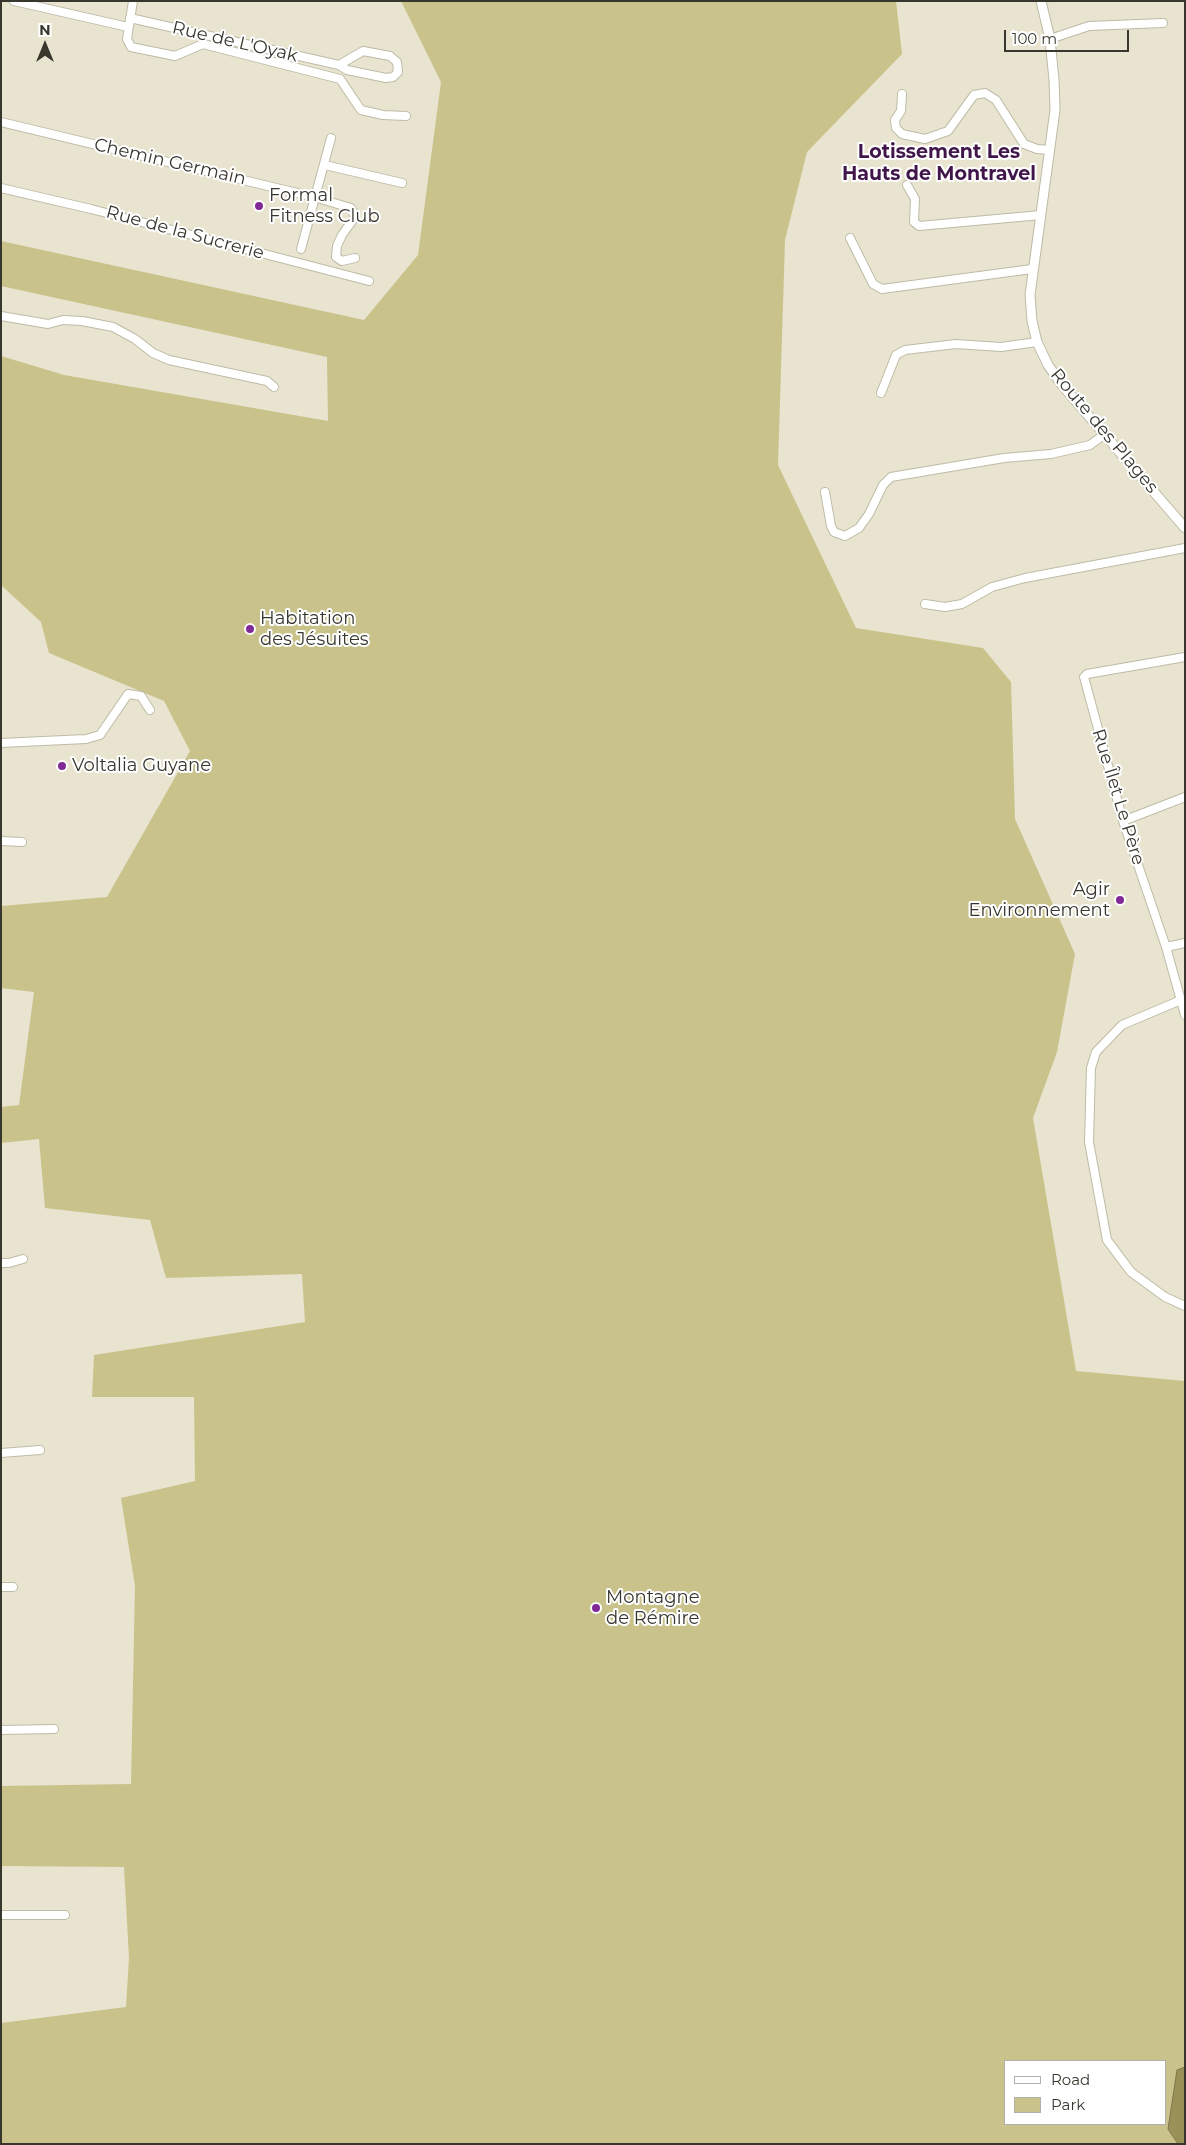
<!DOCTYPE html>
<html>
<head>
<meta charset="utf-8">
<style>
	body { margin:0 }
	#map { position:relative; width:1186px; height:2145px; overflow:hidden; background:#e8e4cf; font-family:Montserrat,sans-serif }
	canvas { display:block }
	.frame { position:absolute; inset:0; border:2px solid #38372e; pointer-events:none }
	.legend { position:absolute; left:1004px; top:2060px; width:162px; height:65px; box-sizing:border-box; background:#fff; border:1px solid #afafab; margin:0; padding:6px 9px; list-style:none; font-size:15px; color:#38372e }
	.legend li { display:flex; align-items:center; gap:10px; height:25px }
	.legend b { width:25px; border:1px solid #afafab }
	.north { position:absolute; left:20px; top:20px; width:50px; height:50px; -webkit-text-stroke:4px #fff; paint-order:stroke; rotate:0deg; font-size:14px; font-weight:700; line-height:20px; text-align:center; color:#38372e }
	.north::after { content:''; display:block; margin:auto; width:18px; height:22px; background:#38372e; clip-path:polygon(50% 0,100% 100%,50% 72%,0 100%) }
	.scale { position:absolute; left:1004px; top:30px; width:125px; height:22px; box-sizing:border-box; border:2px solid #38372e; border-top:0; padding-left:6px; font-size:15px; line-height:18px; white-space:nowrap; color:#38372e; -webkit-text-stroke:4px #fff; paint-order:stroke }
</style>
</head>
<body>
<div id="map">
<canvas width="1186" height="2145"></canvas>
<div class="frame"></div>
<ul class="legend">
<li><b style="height:6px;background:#fff"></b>Road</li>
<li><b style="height:14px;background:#cac28b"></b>Park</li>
</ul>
<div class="north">N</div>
<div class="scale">100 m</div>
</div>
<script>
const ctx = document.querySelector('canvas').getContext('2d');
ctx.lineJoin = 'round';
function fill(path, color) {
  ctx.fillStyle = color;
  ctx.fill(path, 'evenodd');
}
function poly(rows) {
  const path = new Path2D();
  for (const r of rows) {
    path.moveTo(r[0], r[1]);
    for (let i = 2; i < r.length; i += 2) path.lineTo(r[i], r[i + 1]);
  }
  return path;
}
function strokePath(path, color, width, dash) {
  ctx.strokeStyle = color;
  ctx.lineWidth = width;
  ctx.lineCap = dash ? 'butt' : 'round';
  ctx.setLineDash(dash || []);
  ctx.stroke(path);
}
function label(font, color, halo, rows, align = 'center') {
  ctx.font = font + ' Montserrat,sans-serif';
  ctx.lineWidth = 4;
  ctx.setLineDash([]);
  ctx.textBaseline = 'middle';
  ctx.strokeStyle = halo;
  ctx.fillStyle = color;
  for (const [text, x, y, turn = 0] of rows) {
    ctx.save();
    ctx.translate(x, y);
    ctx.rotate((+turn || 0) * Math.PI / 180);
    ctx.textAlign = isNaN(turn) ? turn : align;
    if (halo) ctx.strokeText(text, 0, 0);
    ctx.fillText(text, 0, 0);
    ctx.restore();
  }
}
fill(poly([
	[401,1,896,1,902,54,807,152,785,240,778,465,856,628,983,648,1011,682,1015,819,1075,954,1057,1052,1033,1118,1076,1371,1185,1381,1185,2068,1168,2129,1178,2144,1,2144,1,2023,126,2007,129,1958,124,1867,1,1866,1,1786,131,1784,135,1586,121,1498,195,1481,194,1397,92,1397,94,1355,305,1322,302,1274,166,1278,150,1220,45,1208,39,1139,1,1143,1,1107,19,1105,34,992,1,988,1,906,107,897,190,751,164,701,49,653,41,622,1,585,1,356,64,375,328,421,327,357,1,286,1,241,364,320,418,255,441,82],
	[1005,2061,1165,2061,1165,2124,1005,2124]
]), '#cac28b');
const water = poly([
	[1185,2067,1185,2144,1178,2144,1168,2129,1177,2070,1185,2067]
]);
fill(water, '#9a9158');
strokePath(water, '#7d764b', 1);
const minor = poly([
	[14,1,128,27],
	[133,1,127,39,131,47,175,56,203,44,340,79,361,110,383,115,406,116],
	[130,18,339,65,347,70,386,78,393,77,398,72,397,62,390,56,363,51,339,65],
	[1050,39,1089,26,1163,23],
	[902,94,901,111,895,120,896,128,902,134,925,139,948,131,974,95,985,93,996,100,1024,144,1037,149,1050,150],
	[1,122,314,197,351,208,355,217,342,235,337,246,336,257,342,261,355,258],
	[325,165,402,183],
	[907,185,915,199,914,222,919,226,1041,215],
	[1,188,91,209,369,281],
	[850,238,873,284,882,289,1032,269],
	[301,249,331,138],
	[1,316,48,324,63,320,82,321,113,327,135,339,153,353,169,360,267,381,274,387],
	[881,393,896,355,905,350,956,344,1001,347,1037,342],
	[825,492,831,526,834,532,845,536,859,528,869,514,883,485,891,477,1004,458,1051,454,1090,445,1105,434],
	[925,604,945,607,962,604,992,587,1025,578,1185,548],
	[1185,657,1087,674,1084,677,1123,821,1166,947,1185,1015],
	[1,743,86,739,100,735,128,694,141,696,150,710],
	[1123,821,1185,797],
	[1,841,22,842],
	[1166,947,1185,943],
	[1181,1000,1122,1025,1096,1052,1091,1068,1089,1142,1107,1240,1131,1272,1165,1297,1185,1306],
	[1,1263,9,1263,23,1259],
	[1,1453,40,1450],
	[1,1587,13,1587],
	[1,1730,54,1729],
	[1,1915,65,1915]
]);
const tertiary = poly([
	[1041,1,1050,39,1054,80,1055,110,1030,295,1032,321,1037,342,1048,365,1062,385,1185,528]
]);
strokePath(minor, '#bebba6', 10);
strokePath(tertiary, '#bebba6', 11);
strokePath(minor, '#fff', 8);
strokePath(tertiary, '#fff', 9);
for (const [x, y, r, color] of [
	[259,206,5,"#812996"],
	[250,629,5,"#812996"],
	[62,766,5,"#812996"],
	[1120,900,5,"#812996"],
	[596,1608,5,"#812996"]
]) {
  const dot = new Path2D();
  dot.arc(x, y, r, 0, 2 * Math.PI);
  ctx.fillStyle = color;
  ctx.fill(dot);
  strokePath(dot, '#fff', 2);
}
label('18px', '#38372e', '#fff', [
	["Rue de L'Oyak",235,42,13],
	["Chemin Germain",170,162,13],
	["Rue de la Sucrerie",185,233,15],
	["Route des Plages",1104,431,50],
	["Rue Îlet Le Père",1118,797,73]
]);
label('18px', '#38372e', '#fff', [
	["Formal",269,196],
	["Fitness Club",269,217],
	["Habitation",260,619],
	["des Jésuites",260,640],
	["Voltalia Guyane",72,766],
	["Agir",1110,890,"right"],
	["Environnement",1110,911,"right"],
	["Montagne",606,1598],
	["de Rémire",606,1619]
], 'left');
label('bold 19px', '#40164a', '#fff', [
	["Lotissement Les",939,152],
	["Hauts de Montravel",939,174]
]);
</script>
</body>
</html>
